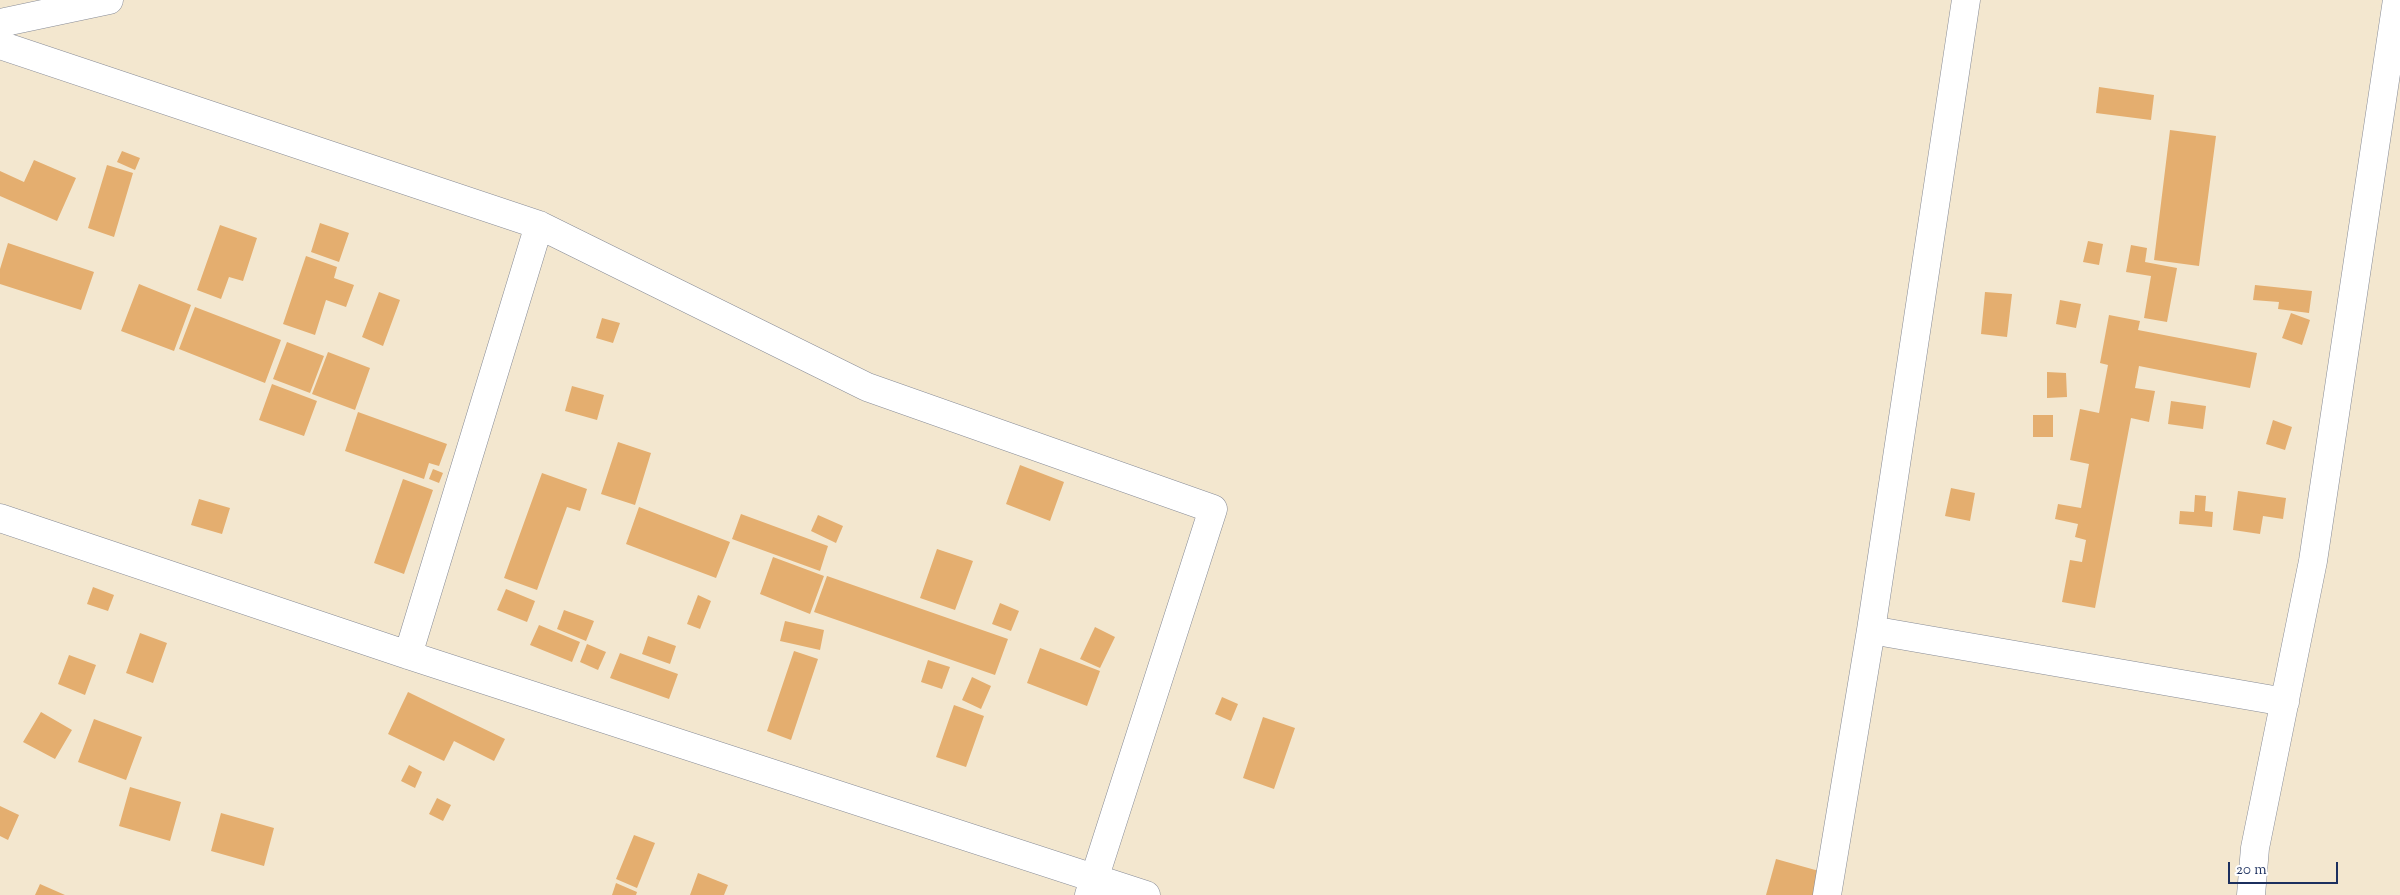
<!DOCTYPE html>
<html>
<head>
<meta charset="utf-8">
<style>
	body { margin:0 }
	#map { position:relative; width:2400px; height:895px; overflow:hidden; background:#f3e7cf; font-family:"Sorts Mill Goudy",serif }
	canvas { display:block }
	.scale { position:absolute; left:2228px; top:862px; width:110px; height:22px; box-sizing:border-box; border:2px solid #1b2f5e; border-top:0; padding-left:6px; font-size:15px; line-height:18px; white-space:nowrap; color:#1b2f5e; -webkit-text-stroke:4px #fff; paint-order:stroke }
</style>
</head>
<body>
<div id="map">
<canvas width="2400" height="895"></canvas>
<div class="scale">20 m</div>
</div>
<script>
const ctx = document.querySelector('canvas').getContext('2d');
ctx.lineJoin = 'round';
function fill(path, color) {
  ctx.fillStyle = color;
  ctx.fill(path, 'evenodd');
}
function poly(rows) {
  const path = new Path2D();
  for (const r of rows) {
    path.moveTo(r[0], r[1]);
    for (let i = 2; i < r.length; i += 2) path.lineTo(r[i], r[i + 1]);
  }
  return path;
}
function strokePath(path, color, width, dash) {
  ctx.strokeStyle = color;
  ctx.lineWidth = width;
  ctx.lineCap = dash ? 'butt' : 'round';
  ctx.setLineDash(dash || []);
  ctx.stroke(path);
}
fill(poly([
	[2099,87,2154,95,2151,120,2096,113],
	[2170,130,2216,136,2199,266,2154,260],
	[122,151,140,158,135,170,117,162],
	[34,160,76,178,57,221,0,196,0,171,24,182],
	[107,165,133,173,114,237,88,228],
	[320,223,349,233,339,262,311,252],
	[220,225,257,238,243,281,229,277,221,299,197,290],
	[2088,241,2103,244,2099,265,2083,262],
	[8,243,94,272,81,310,0,284,0,269],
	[2131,245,2147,248,2145,262,2177,268,2167,322,2144,318,2151,276,2126,272],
	[306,256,337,267,334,278,354,285,346,307,326,300,315,335,283,324],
	[139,284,191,305,174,351,121,331],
	[2255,285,2312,291,2309,313,2278,309,2279,302,2253,300],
	[379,292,400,300,383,346,362,337],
	[1985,292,2012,294,2007,337,1981,334],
	[2060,300,2081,304,2076,328,2056,324],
	[195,307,281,340,265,383,179,349],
	[2291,313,2310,320,2302,345,2282,338],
	[2109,315,2140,321,2138,330,2257,353,2250,388,2139,366,2135,388,2155,391,2149,422,2131,418,2095,608,2062,602,2070,560,2082,562,2086,540,2075,537,2078,524,2055,519,2058,504,2081,508,2089,464,2070,460,2080,409,2099,413,2108,365,2100,363],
	[602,318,620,323,613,343,596,338],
	[287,342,324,356,310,393,273,379],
	[328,352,370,368,355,410,312,394],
	[2047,372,2066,373,2067,397,2047,398],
	[272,384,317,401,304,436,259,420],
	[572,386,604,395,597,420,565,411],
	[2171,401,2206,406,2203,429,2168,424],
	[358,412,447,444,439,466,429,463,424,479,345,451],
	[2033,415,2053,415,2053,437,2033,437],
	[2273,420,2292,427,2285,450,2266,444],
	[618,442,651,453,635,505,601,494],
	[1020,465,1064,482,1050,521,1006,504],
	[433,469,443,473,439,483,429,479],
	[542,473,587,489,580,511,567,507,537,590,504,578],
	[403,479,433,490,404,574,374,563],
	[1951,488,1975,493,1970,521,1945,516],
	[2238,491,2286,498,2283,519,2263,516,2260,534,2233,530],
	[2195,495,2206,496,2205,511,2213,512,2212,527,2179,524,2180,511,2194,512],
	[199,499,230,508,222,534,191,525],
	[639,507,730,542,716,578,626,544],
	[741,514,828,546,820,571,732,539],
	[818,515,843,526,836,543,811,531],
	[937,549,973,561,955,610,920,598],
	[773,557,824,576,810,614,760,594],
	[827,576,1008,639,995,675,814,612],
	[93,587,114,595,108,611,87,604],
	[506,589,535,601,527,622,497,610],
	[698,595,711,601,700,629,687,624],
	[1000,603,1019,611,1011,631,992,624],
	[564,610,594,621,586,641,557,629],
	[785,621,824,630,820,650,780,641],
	[539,625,580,642,572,662,530,645],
	[1095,627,1115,637,1100,668,1080,659],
	[140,633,167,643,153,683,126,673],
	[648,636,676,646,670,664,642,654],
	[587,644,606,652,598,670,580,662],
	[1040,648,1100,671,1087,706,1027,683],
	[794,651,818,659,791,740,767,731],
	[620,653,678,674,669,699,610,678],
	[69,655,96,665,85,695,58,684],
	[928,660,950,667,942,689,921,682],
	[972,677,991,686,981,709,962,700],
	[408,692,505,739,494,761,454,741,444,761,388,734],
	[1222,697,1238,704,1231,721,1215,714],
	[954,705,984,716,966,767,936,757],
	[41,712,72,730,55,759,23,742],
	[1263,717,1295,728,1274,789,1243,778],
	[94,719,142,737,126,780,78,762],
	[409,765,422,772,415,788,401,781],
	[130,787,181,802,170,841,119,826],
	[437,798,451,805,443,821,429,814],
	[0,806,19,815,8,840,0,836],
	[221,813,274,828,264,866,211,851],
	[634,835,655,843,637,888,616,879],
	[1776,859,1819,871,1813,895,1766,895],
	[698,873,728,885,724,895,690,895],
	[616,883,637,892,636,895,612,895],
	[40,884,65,895,35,895]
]), '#e4ae6f');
const minor = poly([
	[0,23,109,0],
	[0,45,539,225,867,387,1213,509,1089,895],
	[0,518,408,655,1146,895],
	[1871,630,2285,702],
	[408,655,539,225],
	[1827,895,1871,630,1966,0],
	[2251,895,2255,848,2313,561,2397,0]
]);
strokePath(minor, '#878b96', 29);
strokePath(minor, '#fff', 28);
</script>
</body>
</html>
